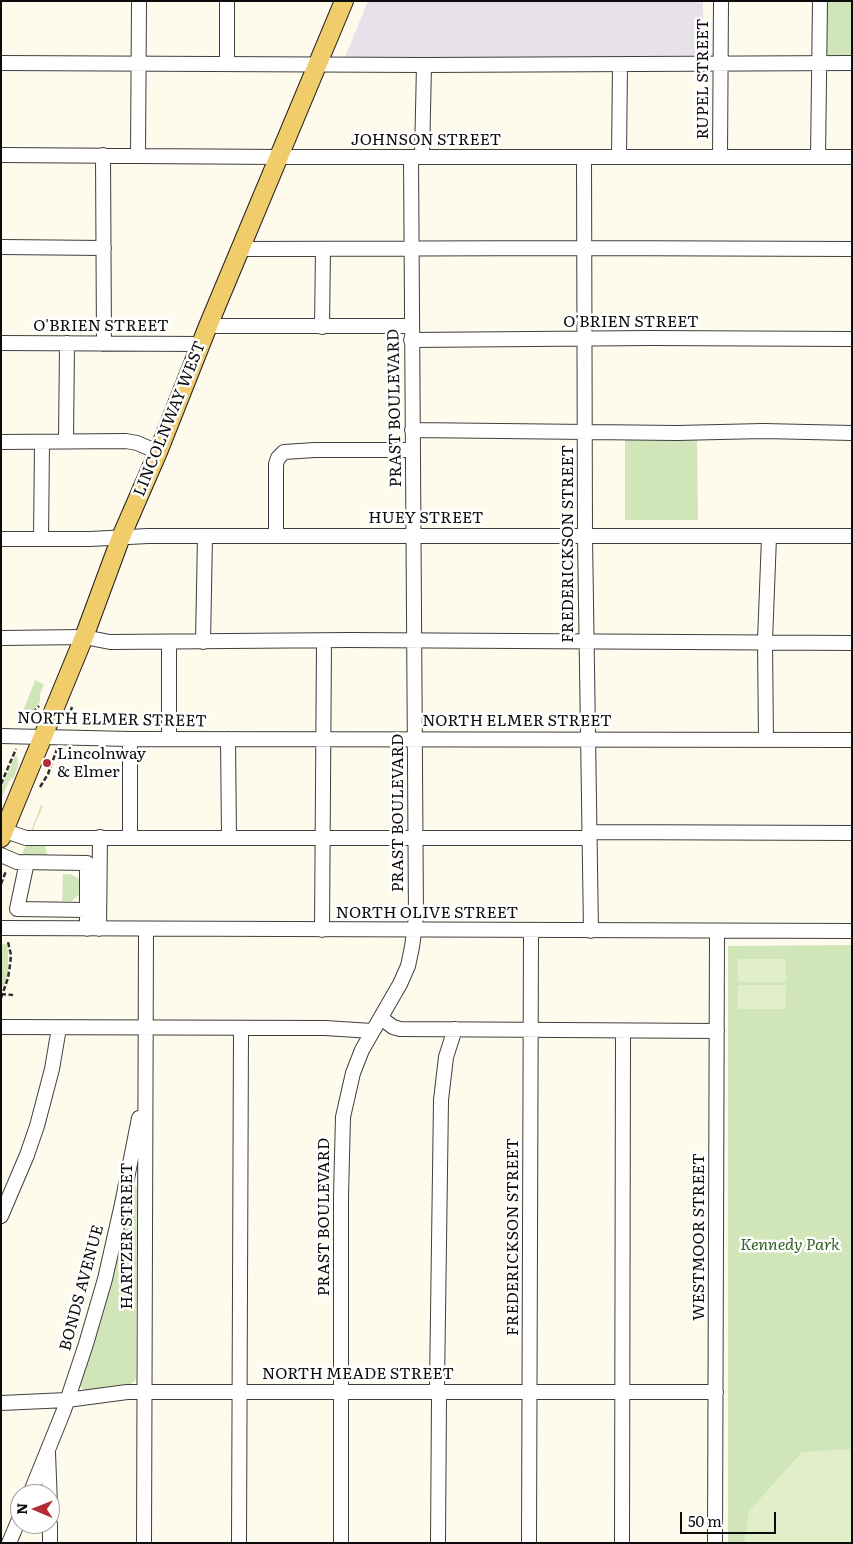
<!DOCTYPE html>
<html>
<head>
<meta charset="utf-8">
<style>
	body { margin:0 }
	#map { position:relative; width:853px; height:1544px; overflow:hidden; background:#fefaec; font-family:Literata,serif }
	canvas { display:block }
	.frame { position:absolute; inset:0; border:2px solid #0c0c0c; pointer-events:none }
	.north { position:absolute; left:10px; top:1484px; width:50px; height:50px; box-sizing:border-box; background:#fff; border:1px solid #9e9e9e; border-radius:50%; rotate:271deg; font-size:14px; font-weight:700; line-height:20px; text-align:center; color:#0c0c0c }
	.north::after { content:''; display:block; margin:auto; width:18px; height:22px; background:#b32d37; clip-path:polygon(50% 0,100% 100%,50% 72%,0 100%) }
	.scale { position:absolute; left:680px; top:1512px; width:96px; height:22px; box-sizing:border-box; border:2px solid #0c0c0c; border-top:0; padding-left:6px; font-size:15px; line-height:18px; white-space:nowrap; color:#0c0c0c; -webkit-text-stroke:4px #fff; paint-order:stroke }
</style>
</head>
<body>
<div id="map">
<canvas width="853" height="1544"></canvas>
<div class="frame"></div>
<div class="north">N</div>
<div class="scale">50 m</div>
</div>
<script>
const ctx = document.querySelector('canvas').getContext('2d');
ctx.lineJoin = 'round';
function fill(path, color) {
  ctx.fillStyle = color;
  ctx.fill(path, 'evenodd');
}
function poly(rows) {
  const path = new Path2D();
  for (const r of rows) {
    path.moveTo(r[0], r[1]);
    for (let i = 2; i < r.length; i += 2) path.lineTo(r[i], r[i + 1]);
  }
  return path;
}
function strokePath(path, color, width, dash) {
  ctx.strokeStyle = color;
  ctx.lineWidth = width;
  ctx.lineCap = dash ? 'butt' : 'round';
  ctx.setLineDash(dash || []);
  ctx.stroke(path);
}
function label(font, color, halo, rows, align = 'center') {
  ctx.font = font + ' Literata,serif';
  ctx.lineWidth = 5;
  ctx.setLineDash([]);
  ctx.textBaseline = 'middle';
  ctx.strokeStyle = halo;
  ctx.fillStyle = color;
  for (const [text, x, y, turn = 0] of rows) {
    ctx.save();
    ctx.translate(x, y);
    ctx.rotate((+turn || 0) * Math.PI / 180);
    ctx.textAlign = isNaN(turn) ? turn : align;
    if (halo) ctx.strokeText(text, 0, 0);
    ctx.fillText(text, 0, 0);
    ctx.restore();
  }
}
fill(poly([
	[368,1,703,1,703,60,343,62]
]), '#e9e1ea');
fill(poly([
	[823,1,852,1,852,59,823,59],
	[625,438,697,438,698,520,625,520],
	[35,680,44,684,40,694,40,702,25,720,20,719],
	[15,756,17,756,18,766,14,777,9,781,1,799,1,789],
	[41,805,43,806,34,827,34,832,44,844,48,856,22,855],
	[63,874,70,874,78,878,81,886,79,895,72,901,62,901],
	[1,944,7,944,8,953,8,970,6,983,1,988],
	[852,945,852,1543,728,1543,728,946],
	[132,1185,135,1186,137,1189,136,1377,135,1381,129,1385,86,1391,80,1387,79,1384]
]), '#d1e6b8');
fill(poly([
	[738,959,786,959,786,982,738,982],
	[738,985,786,985,786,1009,738,1009],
	[852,1449,852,1543,744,1543,749,1511,802,1452]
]), '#e2edca');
const minor = poly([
	[1,63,424,65,852,63],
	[227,63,227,1],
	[1,155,278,157,852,157],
	[103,155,104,344],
	[138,155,139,1],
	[422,157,424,65],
	[584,157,585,537,591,931],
	[619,157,620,65],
	[720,157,721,1],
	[818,157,820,1],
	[1,247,104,248],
	[240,249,584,248,852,249],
	[208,326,411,326],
	[322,327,323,249],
	[411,340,651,338,852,339],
	[1,343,201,344],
	[412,430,677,433,763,431,852,433],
	[66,441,67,343],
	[1,442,126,441,137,443,158,452],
	[276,536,276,464,278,458,284,452,315,450,413,450],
	[1,539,90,539,148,536,852,536],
	[41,539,42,443],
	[1,638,84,637,110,642,349,640,852,643],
	[203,642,205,536],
	[1,736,130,739,852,740],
	[169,739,169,642],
	[228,739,229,838],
	[766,740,765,641,769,537],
	[5,831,26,838,590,838],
	[589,832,852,833],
	[130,838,130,739],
	[1,855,17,862,87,863,87,929],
	[27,862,17,909,87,910],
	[1,928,852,931],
	[99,929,100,837],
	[322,930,324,641],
	[381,1018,393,1027,400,1029,717,1031],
	[1,1027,325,1028,372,1031],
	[1,1216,27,1155,37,1126,52,1069,59,1028],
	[1,1403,67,1400,127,1392,716,1392],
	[48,1453,50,1504],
	[30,1494,64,1410,86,1344,105,1279,122,1204,139,1118],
	[9,1543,20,1517],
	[50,1543,50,1524],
	[144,1543,146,929],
	[239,1543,241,1029],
	[341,1543,341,1196,343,1117,353,1073,362,1050,400,984,408,966,412,947,416,917,411,157],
	[438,1543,439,1398,437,1386,441,1100,446,1057,455,1029],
	[529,1543,531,931],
	[622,1543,623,1031],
	[715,1543,717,931]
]);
const major = poly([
	[1,838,84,637,121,537,158,452,208,326,344,1]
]);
strokePath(minor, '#3f3f3f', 16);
strokePath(major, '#1d1d1d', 20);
strokePath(poly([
	[25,725,27,719,39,706],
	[66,725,72,707],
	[1,784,16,749],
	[40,787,48,774,57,749],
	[1,884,6,871],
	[1,994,13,995],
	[1,998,8,978,10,965,11,955,8,942]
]), '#2e2e2e', 2.5, [5, 2.5]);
strokePath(minor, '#fff', 14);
strokePath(major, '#f0cc6a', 18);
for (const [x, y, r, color] of [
	[47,763,5,"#b32d37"]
]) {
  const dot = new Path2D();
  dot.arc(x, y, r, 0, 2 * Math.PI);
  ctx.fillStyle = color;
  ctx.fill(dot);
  strokePath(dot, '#fff', 2);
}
label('16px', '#0c0c0c', '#fff', [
	["RUPEL STREET",703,79,-90],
	["JOHNSON STREET",426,140],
	["O'BRIEN STREET",631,322],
	["O'BRIEN STREET",101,326],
	["PRAST BOULEVARD",395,408,-91],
	["LINCOLNWAY WEST",170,419,-68],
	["HUEY STREET",426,518],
	["FREDERICKSON STREET",568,544,-90],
	["NORTH ELMER STREET",112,720,1],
	["NORTH ELMER STREET",517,721],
	["PRAST BOULEVARD",398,813,-90],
	["NORTH OLIVE STREET",427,913],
	["PRAST BOULEVARD",324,1217,-90],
	["HARTZER STREET",127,1236,-90],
	["FREDERICKSON STREET",513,1237,-90],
	["WESTMOOR STREET",699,1237,-90],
	["BONDS AVENUE",82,1288,-75],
	["NORTH MEADE STREET",358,1374]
]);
label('16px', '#0c0c0c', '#fff', [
	["Lincolnway",57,754],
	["& Elmer",57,772]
], 'left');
label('italic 16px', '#2f5f21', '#fff', [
	["Kennedy Park",790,1245]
]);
</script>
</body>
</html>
